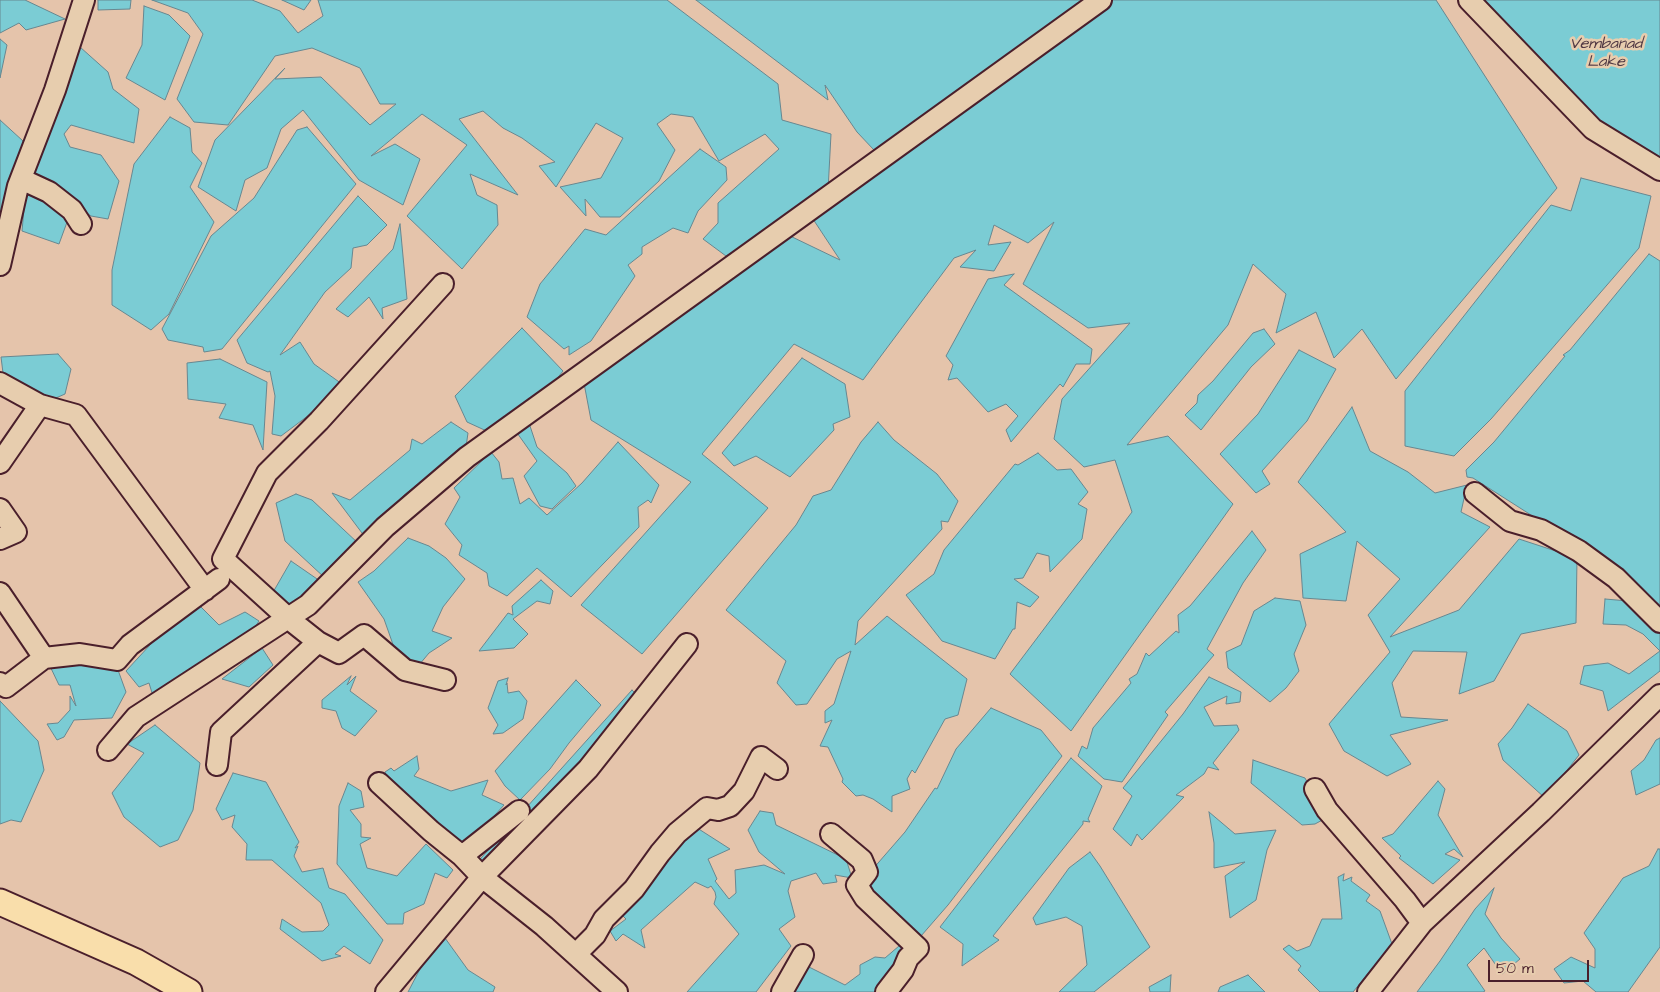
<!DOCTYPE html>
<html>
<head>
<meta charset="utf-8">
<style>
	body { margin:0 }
	#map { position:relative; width:1660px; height:992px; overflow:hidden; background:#e5c4ab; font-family:"Architects Daughter",sans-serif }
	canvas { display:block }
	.scale { position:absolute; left:1488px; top:960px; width:101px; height:22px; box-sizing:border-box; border:2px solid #4a1f2b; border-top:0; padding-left:6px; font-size:15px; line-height:18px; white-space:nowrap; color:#4a1f2b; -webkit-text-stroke:4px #e7cdae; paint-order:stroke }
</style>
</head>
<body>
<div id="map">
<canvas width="1660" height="992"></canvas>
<div class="scale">50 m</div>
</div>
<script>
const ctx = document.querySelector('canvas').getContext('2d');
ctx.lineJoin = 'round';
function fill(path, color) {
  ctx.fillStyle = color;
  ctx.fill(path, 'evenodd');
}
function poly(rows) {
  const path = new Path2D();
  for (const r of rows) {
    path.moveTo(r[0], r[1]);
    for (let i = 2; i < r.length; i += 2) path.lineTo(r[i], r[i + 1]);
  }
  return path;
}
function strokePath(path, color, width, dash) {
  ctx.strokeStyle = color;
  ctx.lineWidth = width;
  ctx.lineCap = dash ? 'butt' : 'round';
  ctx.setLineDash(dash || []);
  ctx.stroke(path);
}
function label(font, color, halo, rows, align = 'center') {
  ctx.font = font + ' "Architects Daughter",sans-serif';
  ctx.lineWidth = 5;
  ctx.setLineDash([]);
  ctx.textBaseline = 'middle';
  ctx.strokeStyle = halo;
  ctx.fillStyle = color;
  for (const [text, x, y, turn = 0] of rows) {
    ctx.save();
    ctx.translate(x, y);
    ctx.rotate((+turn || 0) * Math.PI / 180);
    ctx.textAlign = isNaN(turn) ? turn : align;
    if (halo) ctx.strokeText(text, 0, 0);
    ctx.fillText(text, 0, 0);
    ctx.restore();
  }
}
const water = poly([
	[0,0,25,0,65,19,26,30,19,23,0,33,0,0],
	[98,0,131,0,130,9,98,10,98,0],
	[152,0,252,0,280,11,298,33,323,16,318,0,667,0,778,84,782,120,831,134,828,191,809,205,726,256,703,239,718,223,718,203,779,149,765,134,719,161,693,117,671,114,657,124,675,150,659,181,620,217,600,217,585,199,586,216,560,187,601,178,623,138,596,123,556,187,539,166,555,162,522,138,503,128,483,111,459,119,518,195,470,174,477,195,497,205,498,225,462,269,407,216,467,145,422,114,371,156,395,144,420,159,403,205,359,180,303,110,281,129,267,168,245,180,236,211,198,187,215,140,285,68,275,79,321,77,370,125,396,104,380,104,360,68,312,48,275,56,228,125,194,122,177,99,203,34,188,13,152,0],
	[282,0,311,0,304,10,282,0],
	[696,0,1090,0,874,150,857,132,825,85,828,100,696,0],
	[1113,0,1436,0,1557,188,1396,379,1362,329,1334,358,1316,312,1276,333,1286,294,1253,264,1228,325,1127,445,1168,436,1233,504,1071,731,1010,674,1132,512,1115,460,1084,467,1054,439,1062,399,1130,323,1088,328,1023,284,1054,222,1028,243,994,225,988,245,1011,242,994,271,960,267,976,250,954,258,863,380,794,344,702,454,768,508,642,654,581,605,691,482,591,420,583,378,786,234,840,260,809,213,1113,0],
	[1477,0,1660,0,1660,160,1610,136,1477,0],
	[144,6,169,15,190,36,165,100,126,78,142,45,144,6],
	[0,39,7,45,0,78,0,39],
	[80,47,108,72,113,89,139,109,134,143,71,125,64,134,70,147,101,155,119,181,108,219,91,216,35,177,34,165,80,47],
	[170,117,190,128,192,152,202,163,190,187,214,222,169,314,151,330,112,305,112,270,134,164,170,117],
	[0,120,23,141,18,163,0,220,0,120],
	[307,127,356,184,222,349,204,352,203,347,168,340,162,329,211,236,254,198,297,130,307,127],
	[700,149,726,167,727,180,698,211,688,233,673,228,642,247,642,254,628,265,635,276,591,341,569,355,569,346,564,349,527,317,540,284,585,229,606,235,700,149],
	[1581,178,1651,196,1639,248,1491,419,1454,456,1405,446,1405,391,1551,205,1571,211,1581,178],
	[36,190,47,205,57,203,70,214,59,244,22,231,25,198,36,190],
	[358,196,387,225,367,245,353,248,351,268,325,292,280,355,300,342,314,364,342,384,337,394,281,436,272,434,275,396,270,371,268,372,247,363,237,340,358,196],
	[400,224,407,299,382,308,383,319,369,297,348,317,336,309,393,249,400,224],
	[1649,254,1660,261,1660,605,1600,559,1473,478,1467,477,1466,470,1494,442,1565,356,1563,355,1570,350,1649,254],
	[1014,274,1004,285,1092,349,1090,364,1076,364,1063,387,1060,384,1011,442,1006,430,1018,416,1006,404,988,412,957,378,948,380,953,365,946,356,988,279,1014,274],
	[522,328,563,371,545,394,491,433,467,422,455,396,522,328],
	[1264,329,1275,344,1251,367,1201,430,1185,415,1197,403,1198,395,1213,381,1253,333,1264,329],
	[1299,350,1336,369,1307,421,1262,471,1270,484,1256,493,1220,454,1258,414,1299,350],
	[58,354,71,369,65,394,49,401,3,373,1,357,58,354],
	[802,358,845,384,850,417,833,424,834,430,790,477,756,456,734,466,722,453,802,358],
	[220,359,267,382,263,450,253,425,219,418,226,404,188,399,187,363,220,359],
	[1352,407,1370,451,1408,472,1435,493,1467,485,1461,512,1490,527,1390,637,1459,610,1519,539,1577,558,1576,623,1521,634,1494,681,1459,694,1467,652,1413,651,1392,683,1401,717,1448,720,1390,735,1411,764,1387,776,1344,751,1329,724,1390,652,1368,615,1400,579,1357,541,1346,601,1303,598,1300,554,1346,532,1298,482,1352,407],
	[451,422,468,433,466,447,404,495,368,541,332,493,350,500,410,450,412,439,422,444,451,422],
	[878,422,894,440,937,474,958,501,948,522,941,521,942,529,858,621,855,645,887,616,967,679,958,715,945,719,915,773,912,770,907,779,910,789,892,796,892,812,873,799,863,795,856,796,842,782,843,779,828,747,820,746,832,720,825,723,825,711,834,704,851,651,837,659,807,704,796,705,777,683,786,661,726,610,796,525,813,496,831,490,861,442,878,422],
	[529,423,537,447,567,473,576,486,552,509,540,506,524,476,537,461,515,430,529,423],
	[618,442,659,485,651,503,648,500,638,507,639,527,571,597,537,568,507,596,489,586,487,573,459,555,462,545,445,524,460,497,454,488,491,452,499,462,502,479,513,478,520,504,529,498,547,515,582,483,618,442],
	[1038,453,1057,470,1071,469,1088,492,1078,504,1087,509,1082,539,1050,572,1049,556,1037,553,1023,578,1014,579,1039,597,1030,607,1017,602,1015,629,1013,629,995,659,942,641,906,595,934,574,944,550,1015,464,1018,465,1038,453],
	[296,494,312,500,359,544,325,578,285,541,276,503,296,494],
	[1252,531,1266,550,1243,583,1207,649,1214,655,1165,712,1168,715,1122,782,1104,779,1078,756,1082,746,1087,749,1093,728,1131,683,1129,679,1137,674,1146,653,1149,656,1176,631,1179,633,1178,615,1190,606,1252,531],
	[408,538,429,546,446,558,465,579,443,607,432,631,452,638,429,653,414,671,396,653,384,619,358,582,374,571,408,538],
	[291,561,320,581,292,611,272,594,291,561],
	[541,580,553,591,550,604,537,601,513,619,528,634,514,648,479,651,508,613,513,615,512,606,541,580],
	[1275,598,1300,601,1306,625,1294,654,1299,671,1286,688,1270,702,1228,668,1226,652,1241,645,1254,611,1275,598],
	[1605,599,1628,601,1660,626,1660,671,1608,711,1603,691,1580,684,1584,666,1608,663,1629,674,1660,651,1643,634,1626,625,1603,624,1605,599],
	[198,604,219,625,245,612,259,621,242,647,153,696,149,683,139,687,126,671,174,619,198,604],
	[262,648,273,665,249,687,222,679,262,648],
	[91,659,118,670,126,692,112,718,74,720,64,737,57,740,47,724,58,723,70,710,70,696,76,706,70,685,59,685,48,662,91,659],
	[351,676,347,685,356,676,350,691,377,711,355,736,342,728,336,711,322,708,322,700,351,676],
	[1209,677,1241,692,1240,702,1226,704,1227,696,1204,707,1214,726,1237,725,1239,730,1213,763,1219,770,1208,767,1204,774,1176,795,1184,797,1142,840,1137,834,1131,846,1113,829,1132,796,1123,788,1183,714,1209,677],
	[508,678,506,685,507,683,508,693,519,691,527,701,523,719,503,733,493,734,498,725,488,708,498,681,508,678],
	[576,680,601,705,569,743,550,769,520,800,505,786,495,771,576,680],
	[632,690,638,696,479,874,473,867,632,690],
	[0,701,38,741,44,770,21,822,11,820,0,824,0,701],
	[1528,704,1567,731,1579,755,1545,798,1503,760,1498,744,1512,728,1528,704],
	[991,708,1041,730,1062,756,948,905,921,936,866,889,865,878,905,832,935,788,937,789,956,749,991,708],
	[155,725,200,763,193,810,178,840,160,847,124,817,112,793,144,753,127,744,155,725],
	[1660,738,1660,784,1636,795,1631,771,1644,760,1656,740,1660,738],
	[417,756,419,769,414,776,451,791,488,780,482,795,504,805,467,846,456,847,387,786,385,772,391,768,394,771,417,756],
	[1071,758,1102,786,1088,819,1090,822,1083,821,1083,824,993,936,999,940,962,966,963,944,940,927,1071,758],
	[1253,760,1305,778,1326,818,1315,824,1302,825,1251,783,1253,760],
	[233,773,266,782,299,842,295,848,298,846,294,856,302,872,323,868,329,888,345,894,383,940,370,964,344,946,335,954,341,956,322,961,280,929,282,919,302,932,323,931,329,925,321,903,272,860,246,860,247,844,232,827,235,815,222,820,216,809,233,773],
	[1438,781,1445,789,1438,815,1463,857,1454,849,1445,854,1460,860,1433,884,1399,858,1401,856,1382,838,1393,834,1438,781],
	[348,783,361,791,364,807,350,810,361,824,361,837,371,838,360,844,367,868,397,876,426,844,453,870,447,878,435,873,424,904,404,913,403,924,387,924,337,864,339,806,348,783],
	[760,811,773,813,776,825,846,859,852,878,835,875,837,882,823,884,816,873,791,881,788,891,795,917,779,929,791,946,756,992,687,992,739,934,714,904,716,897,715,892,711,886,708,888,695,882,641,930,645,948,623,934,616,941,610,931,626,919,621,914,694,826,730,849,708,859,717,879,715,881,729,899,736,893,735,870,764,865,785,874,759,852,748,830,760,811],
	[1209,812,1235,834,1276,830,1267,850,1256,900,1230,918,1225,876,1245,862,1214,868,1214,843,1209,812],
	[1658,849,1660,849,1660,947,1628,992,1596,992,1583,981,1564,983,1554,969,1571,957,1595,968,1595,949,1584,933,1623,878,1649,866,1658,849],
	[1090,852,1100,866,1150,947,1094,992,1059,992,1087,965,1082,926,1066,917,1036,925,1033,918,1069,868,1090,852],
	[1344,874,1343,881,1352,877,1351,881,1370,895,1366,901,1380,911,1392,944,1353,992,1320,992,1298,970,1301,966,1283,949,1289,945,1297,951,1310,946,1322,919,1342,919,1338,877,1344,874],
	[1494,888,1485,914,1501,938,1520,959,1502,974,1484,948,1467,965,1485,991,1483,992,1417,992,1440,961,1475,909,1494,888],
	[445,938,468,970,495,987,493,992,408,992,431,948,445,938],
	[906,940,913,945,875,992,789,992,805,965,845,985,860,974,860,965,875,957,885,958,906,940],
	[1171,975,1170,992,1150,992,1149,987,1171,975],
	[1248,975,1265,992,1218,992,1220,987,1248,975]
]);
fill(water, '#7bccd4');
strokePath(water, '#678790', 1);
const minor = poly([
	[1469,0,1593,129,1660,170],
	[21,179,49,192,72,210,81,224],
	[0,265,18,186,55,90,84,0],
	[0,383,40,405,0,463],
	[40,405,76,415,205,590],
	[1475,493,1510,521,1541,530,1579,551,1616,578,1660,622],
	[0,509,16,532,0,539],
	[0,593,44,658,6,687,0,683],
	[318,642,339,653,364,635,405,670,445,680],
	[44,658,80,654,117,660,130,645,219,579],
	[108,750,136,717,308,605,385,527,467,457,1101,0],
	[217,765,221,732,318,642,289,619,223,559,267,473,319,421,443,284],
	[379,783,431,831,462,856,482,877,544,926,617,992],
	[1315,789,1327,810,1405,900,1422,923],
	[831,834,862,860,867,872,857,885,865,898,918,948,908,958,903,970,886,992],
	[462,856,519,811],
	[576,954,595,935,604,919,634,889,660,853,677,833,707,808,718,810,730,806,744,791,761,757,777,769],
	[386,992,482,877,588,769,687,644],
	[782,992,803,955],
	[1368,992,1422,923,1541,812,1660,695]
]);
const major = poly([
	[0,902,136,962,189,992]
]);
strokePath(minor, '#4a1f2b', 24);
strokePath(major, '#4a1f2b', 29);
strokePath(minor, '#e7cdae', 20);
strokePath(major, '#f9deab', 25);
label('italic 16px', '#513944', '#e7cdae', [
	["Vembanad",1606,45],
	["Lake",1606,63]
]);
</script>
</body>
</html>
